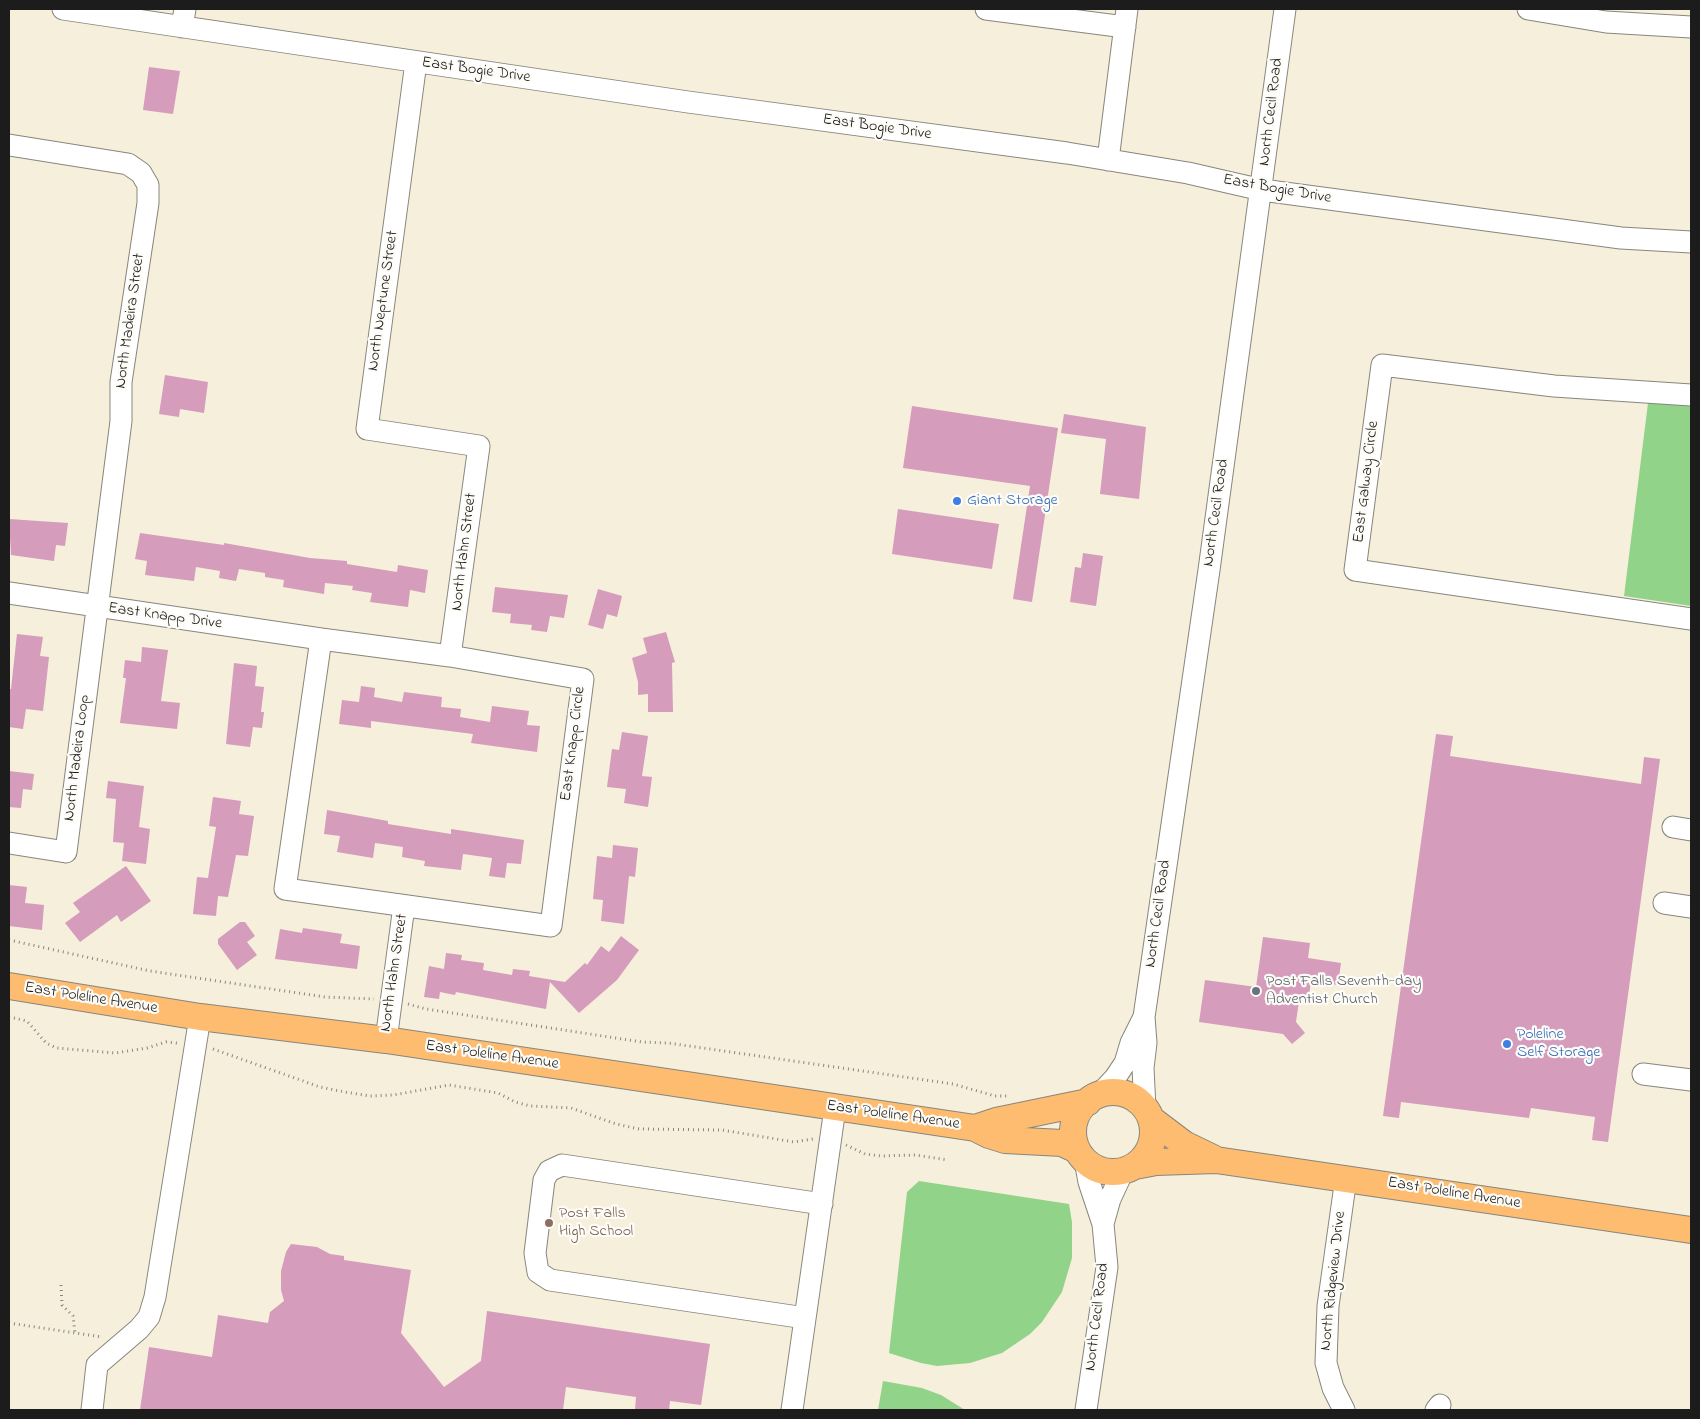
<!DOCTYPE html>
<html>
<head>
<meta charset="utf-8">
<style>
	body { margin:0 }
	#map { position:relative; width:1700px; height:1419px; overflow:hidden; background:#f5efdc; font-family:"Indie Flower",sans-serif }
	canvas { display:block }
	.frame { position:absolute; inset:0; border:10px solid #1c1c1c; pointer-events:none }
</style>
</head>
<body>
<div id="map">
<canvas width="1700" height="1419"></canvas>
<div class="frame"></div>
</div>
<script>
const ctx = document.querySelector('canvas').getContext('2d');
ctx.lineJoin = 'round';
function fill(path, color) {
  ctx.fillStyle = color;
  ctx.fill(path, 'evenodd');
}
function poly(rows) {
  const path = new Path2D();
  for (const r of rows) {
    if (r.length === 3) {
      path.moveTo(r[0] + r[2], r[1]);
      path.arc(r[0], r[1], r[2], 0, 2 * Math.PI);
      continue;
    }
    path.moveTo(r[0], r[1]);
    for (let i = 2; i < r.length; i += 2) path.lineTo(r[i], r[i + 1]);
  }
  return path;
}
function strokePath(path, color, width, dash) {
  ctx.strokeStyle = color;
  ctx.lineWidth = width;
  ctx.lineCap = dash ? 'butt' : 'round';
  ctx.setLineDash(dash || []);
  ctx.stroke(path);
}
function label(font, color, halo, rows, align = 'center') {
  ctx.font = font + ' "Indie Flower",sans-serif';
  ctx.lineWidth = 4.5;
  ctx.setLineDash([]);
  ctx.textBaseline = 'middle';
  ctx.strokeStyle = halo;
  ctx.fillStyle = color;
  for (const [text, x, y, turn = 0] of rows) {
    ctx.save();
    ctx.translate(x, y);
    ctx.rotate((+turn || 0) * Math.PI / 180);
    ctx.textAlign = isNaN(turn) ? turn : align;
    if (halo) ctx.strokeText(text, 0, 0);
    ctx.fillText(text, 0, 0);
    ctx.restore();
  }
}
fill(poly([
	[1648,403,1691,405,1691,606,1624,596],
	[919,1181,1069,1204,1072,1222,1072,1258,1062,1292,1042,1322,1030,1334,1002,1353,970,1363,937,1366,921,1363,889,1353,907,1192],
	[883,1381,922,1388,941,1395,965,1410,878,1410]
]), '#92d38a');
fill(poly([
	[149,67,180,71,173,114,143,110],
	[165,375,208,382,204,413,180,409,179,417,159,414],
	[912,406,1058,428,1032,602,1013,599,1030,486,903,468],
	[1064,414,1146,427,1139,499,1100,494,1106,439,1061,433],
	[898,509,999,524,992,569,892,554],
	[9,519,68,523,65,546,56,545,54,561,11,555],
	[140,533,224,545,224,543,310,558,347,561,347,564,397,572,398,565,428,570,425,593,410,590,408,607,370,602,372,593,352,590,353,586,325,583,324,594,283,587,284,580,265,577,265,573,239,569,236,581,219,578,220,571,196,567,194,581,145,575,147,561,135,559],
	[1083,553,1103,556,1096,606,1070,602,1075,567,1081,568],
	[495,587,568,595,564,618,550,616,547,632,531,630,532,625,510,623,511,614,492,612],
	[598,589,622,596,617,617,607,614,603,629,588,625],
	[666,632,675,662,672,663,673,712,648,712,648,694,638,695,638,682,632,658,647,653,643,638],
	[17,634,43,637,40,656,49,657,43,711,26,709,23,729,9,727,9,689,11,689],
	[142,647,168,650,161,701,180,703,177,729,120,723,126,678,123,678,125,660,141,662],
	[234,663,257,666,255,686,264,687,261,712,264,712,262,728,253,727,250,747,226,744],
	[361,686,375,688,374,697,402,702,404,692,442,697,441,707,461,709,460,717,490,722,492,706,529,711,527,725,540,726,537,752,471,743,473,734,371,721,371,728,339,724,342,700,359,702],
	[622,732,648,736,642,776,652,777,648,807,624,803,626,789,607,787,612,749,619,750],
	[1436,734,1453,736,1450,756,1641,784,1644,757,1660,759,1608,1142,1592,1140,1595,1117,1531,1108,1529,1118,1401,1102,1399,1118,1383,1116],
	[9,771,34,774,32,790,23,789,21,808,9,807],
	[108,781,144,786,139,827,150,829,146,864,122,861,124,843,113,842,116,799,106,798],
	[213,797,241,801,239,814,254,816,248,856,236,855,228,897,218,896,216,916,193,914,197,877,208,878,216,827,209,826],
	[327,810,388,821,388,824,451,834,451,829,524,840,521,864,507,863,505,878,489,876,492,858,463,854,461,870,424,866,425,861,402,857,403,847,375,843,373,858,337,852,340,836,324,834],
	[613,845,638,848,635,877,629,876,624,924,601,921,603,900,593,899,597,856,612,858],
	[126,866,151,901,121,922,117,915,80,942,65,923,80,912,73,903],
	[9,885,27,887,25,903,44,905,42,930,9,926],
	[240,922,245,922,255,936,247,942,257,955,237,970,218,944,218,939],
	[303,928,342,934,340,943,360,946,357,969,275,959,280,929,302,933],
	[621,936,639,950,617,980,579,1013,550,982,546,1009,456,992,455,995,440,992,439,999,424,997,429,966,444,969,446,953,462,955,461,960,484,963,483,970,512,975,513,969,530,971,529,976,565,982,585,963,587,965,601,946,609,952],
	[1263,937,1310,943,1308,958,1341,963,1338,985,1311,981,1309,996,1300,994,1296,1022,1305,1033,1292,1044,1283,1034,1199,1022,1205,980,1256,987],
	[291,1244,317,1247,330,1254,344,1256,344,1260,411,1270,401,1333,444,1387,481,1361,487,1311,710,1344,701,1405,670,1401,669,1410,635,1410,636,1397,566,1387,563,1410,140,1410,149,1347,212,1357,218,1315,268,1323,270,1312,284,1301,281,1290,281,1271,286,1252]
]), '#d59cbc');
const minor = poly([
	[63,9,688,102,1067,153,1188,173,1262,190,1621,238,1691,242],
	[986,9,1125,27],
	[1528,9,1606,22,1691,27],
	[182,27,185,9],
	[416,62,367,429,479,446,450,656],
	[9,145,128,164,141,173,148,185,148,203,121,382,121,421,66,852,9,843],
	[1108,160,1127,9],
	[1691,395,1554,386,1382,365,1355,570,1691,619],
	[9,593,321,639],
	[321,639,450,656,583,679,551,926,285,889,321,639],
	[1673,827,1691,830],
	[1664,903,1691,907],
	[386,1040,404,906],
	[1643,1074,1691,1080],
	[1099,1095,1115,1078,1125,1063,1131,1043,1143,1019],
	[1145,1108,1143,1068,1146,1043,1144,1017,1209,570,1285,9],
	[1085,1160,1089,1182,1103,1224,1107,1267,1086,1410],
	[1103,1224,1110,1199,1123,1171],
	[805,1318,550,1280,538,1272,535,1253,544,1180,549,1171,562,1165,822,1204],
	[92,1410,97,1365,139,1329,149,1317,155,1297,200,1017],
	[792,1410,835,1108],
	[1344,1410,1333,1388,1326,1363,1328,1306,1346,1178],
	[1436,1410,1440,1405]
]);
const major = poly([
	[9,986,200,1017,386,1040,975,1128,989,1135,1005,1140,1062,1143,1077,1150],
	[1113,1132,40],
	[1151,1119,1184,1144,1213,1158],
	[975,1128,996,1121,1088,1102],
	[1135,1166,1156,1162,1216,1160,1691,1230]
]);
strokePath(minor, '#88867c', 23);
strokePath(major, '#88867c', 28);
strokePath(poly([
	[9,940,150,971,325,997,374,999],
	[408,1004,426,1009,642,1042,668,1043,953,1084,995,1096,1008,1096],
	[9,1017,27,1021,46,1043,57,1048,115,1053,147,1048,166,1042,177,1043],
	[213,1049,320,1087,345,1092,370,1096,393,1095,449,1085,498,1093,515,1102,530,1106,571,1108,616,1124,639,1129,722,1130,794,1142,813,1139],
	[846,1145,865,1154,881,1156,915,1155,948,1160],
	[61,1285,62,1305,73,1316,75,1333],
	[9,1323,102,1337]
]), '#88867c', 3, [1, 4]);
strokePath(minor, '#fff', 21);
strokePath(major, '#febc70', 26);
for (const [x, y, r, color] of [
	[957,501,5,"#3f7fe0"],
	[1256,991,5,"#6b7280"],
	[1507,1044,5,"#3f7fe0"],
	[549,1223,5,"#8d6e63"]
]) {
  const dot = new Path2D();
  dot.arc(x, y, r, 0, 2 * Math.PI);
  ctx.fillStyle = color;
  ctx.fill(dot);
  strokePath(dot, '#fdfcf7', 2);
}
label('16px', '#1c1c1c', '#fdfcf7', [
	["East Bogie Drive",476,71,8],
	["North Cecil Road",1272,112,-83],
	["East Bogie Drive",877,128,8],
	["East Bogie Drive",1277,190,10],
	["North Neptune Street",384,301,-82],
	["North Madeira Street",131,321,-82],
	["East Galway Circle",1367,482,-83],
	["North Cecil Road",1217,513,-82],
	["North Hahn Street",465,552,-83],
	["East Knapp Drive",165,617,8],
	["East Knapp Circle",574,744,-83],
	["North Madeira Loop",78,758,-83],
	["North Cecil Road",1159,914,-82],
	["North Hahn Street",395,973,-82],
	["East Poleline Avenue",91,999,9],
	["East Poleline Avenue",492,1056,8],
	["East Poleline Avenue",893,1116,8],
	["East Poleline Avenue",1454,1194,9],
	["North Ridgeview Drive",1334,1281,-84],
	["North Cecil Road",1098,1317,-83]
]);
label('16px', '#366cbe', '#fdfcf7', [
	["Giant Storage",967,501],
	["Poleline",1517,1035],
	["Self Storage",1517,1053]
], 'left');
label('16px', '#5b616d', '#fdfcf7', [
	["Post Falls Seventh-day",1266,982],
	["Adventist Church",1266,1000]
], 'left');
label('16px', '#785e54', '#fdfcf7', [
	["Post Falls",559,1214],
	["High School",559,1232]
], 'left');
</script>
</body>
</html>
